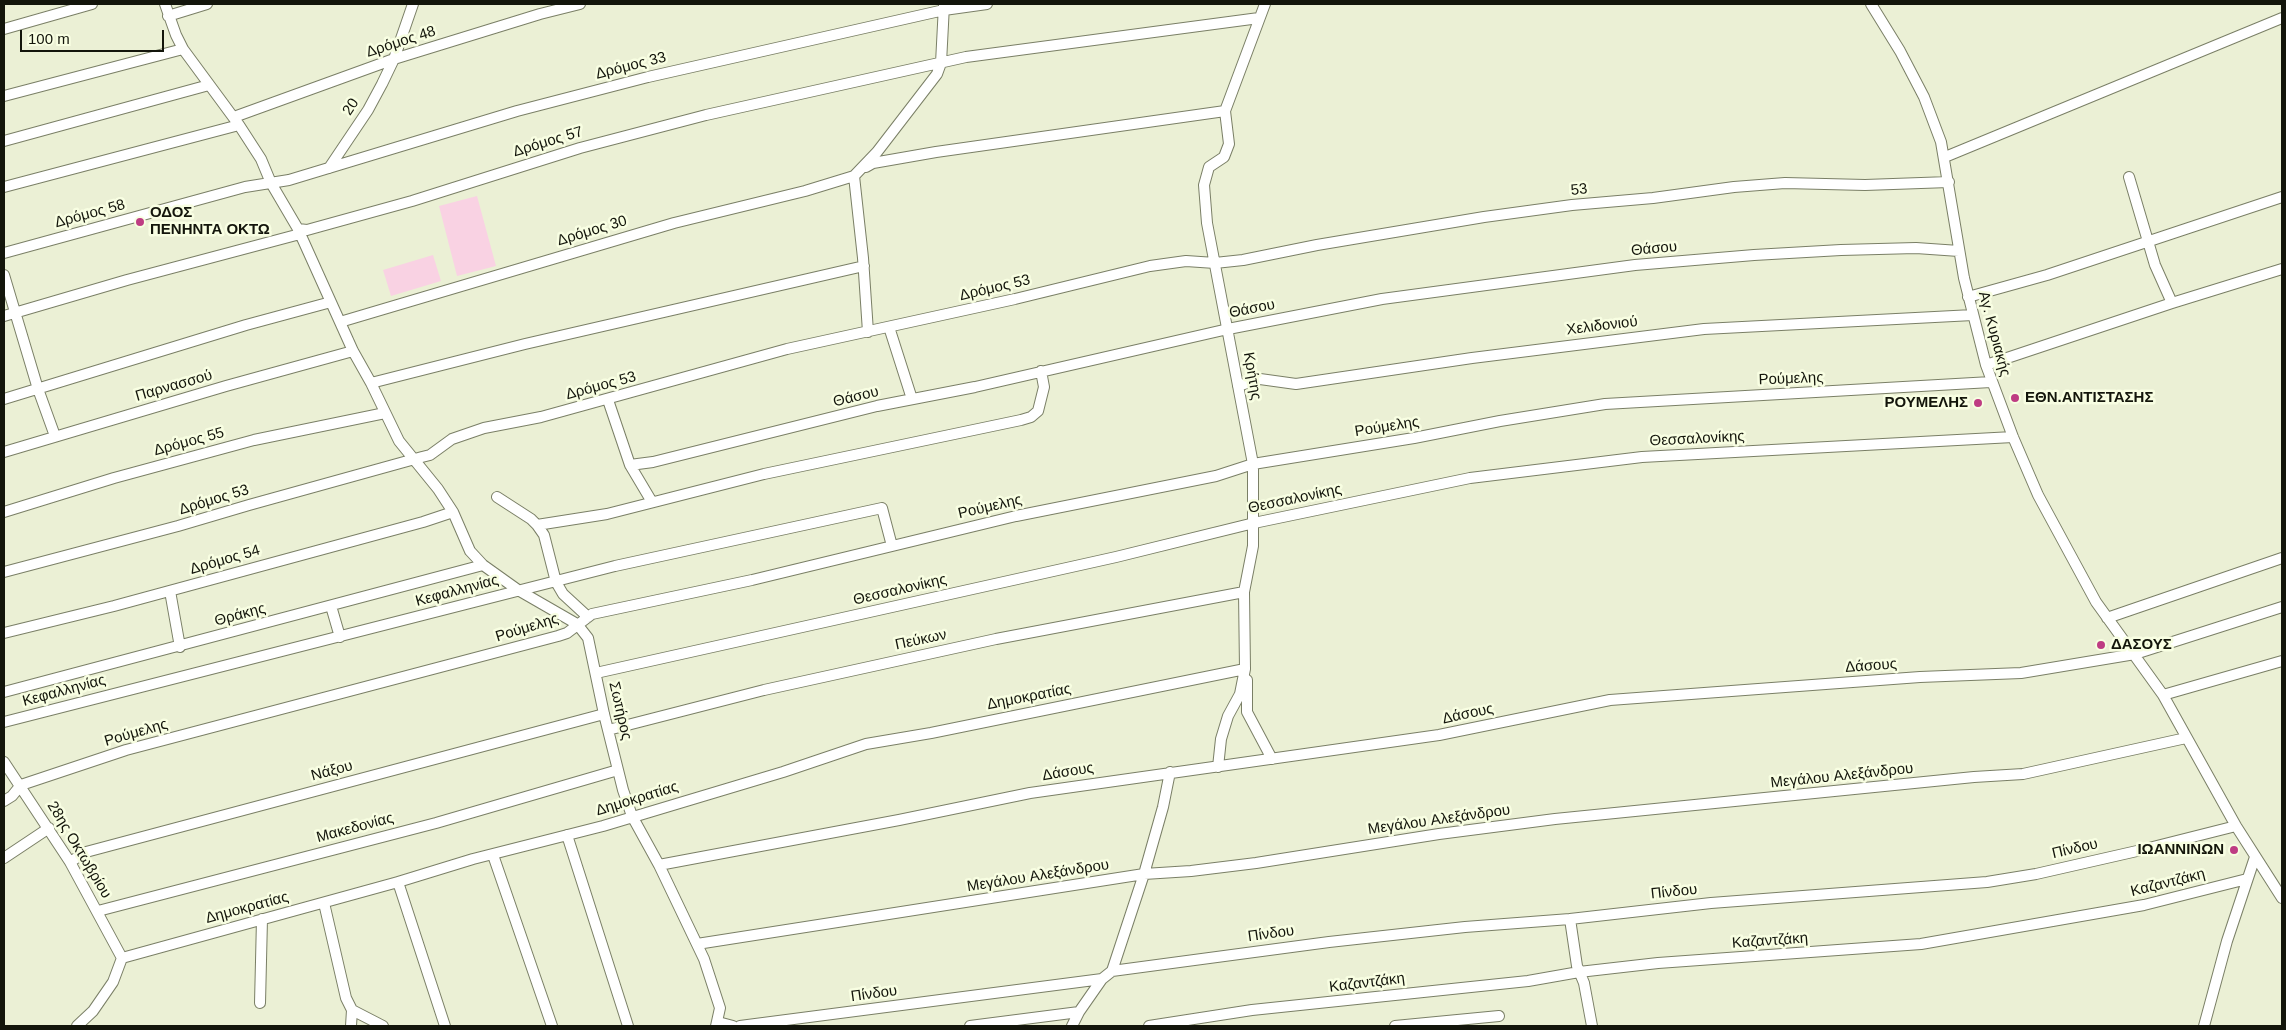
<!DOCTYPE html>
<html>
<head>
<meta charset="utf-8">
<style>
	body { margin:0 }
	#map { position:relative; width:2286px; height:1030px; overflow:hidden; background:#ebf0d5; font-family:Arial,sans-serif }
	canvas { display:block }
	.frame { position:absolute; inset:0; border:5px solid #13150b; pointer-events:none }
	.scale { position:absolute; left:20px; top:30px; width:144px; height:22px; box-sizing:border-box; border:2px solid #13150b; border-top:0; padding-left:6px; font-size:15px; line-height:18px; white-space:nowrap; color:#13150b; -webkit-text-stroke:4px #f8fee2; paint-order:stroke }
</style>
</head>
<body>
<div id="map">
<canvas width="2286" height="1030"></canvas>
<div class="frame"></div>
<div class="scale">100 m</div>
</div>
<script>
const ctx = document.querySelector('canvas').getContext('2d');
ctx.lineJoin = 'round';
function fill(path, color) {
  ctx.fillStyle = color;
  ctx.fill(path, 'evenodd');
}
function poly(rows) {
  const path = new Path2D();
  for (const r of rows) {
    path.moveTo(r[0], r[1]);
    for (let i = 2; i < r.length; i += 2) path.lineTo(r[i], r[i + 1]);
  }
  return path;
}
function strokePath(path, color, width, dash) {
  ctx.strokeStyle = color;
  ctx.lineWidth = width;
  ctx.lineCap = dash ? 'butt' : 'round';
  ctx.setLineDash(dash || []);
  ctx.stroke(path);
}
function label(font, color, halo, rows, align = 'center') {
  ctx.font = font + ' Arial,sans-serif';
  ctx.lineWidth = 5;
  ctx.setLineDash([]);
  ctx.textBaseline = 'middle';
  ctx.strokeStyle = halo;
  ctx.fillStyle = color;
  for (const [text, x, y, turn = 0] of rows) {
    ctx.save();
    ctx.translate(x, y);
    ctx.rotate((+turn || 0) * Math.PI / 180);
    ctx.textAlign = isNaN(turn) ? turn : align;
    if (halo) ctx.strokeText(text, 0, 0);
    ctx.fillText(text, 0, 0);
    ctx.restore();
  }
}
fill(poly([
	[477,196,496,266,457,276,439,206],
	[433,255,441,281,391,296,383,270]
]), '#f9d2e3');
const minor = poly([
	[165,4,176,35,183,49,239,125,261,159,271,183,298,229,353,351,371,383,399,441,438,489,453,512,470,551,483,565,518,590,577,624,588,638,604,714,623,790,632,816,659,865,704,959,720,1008,716,1026],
	[1871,4,1900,51,1924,97,1941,142,1964,278,1986,365,2013,437,2038,495,2096,602,2163,695,2236,826,2282,898],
	[168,16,207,4],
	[4,29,92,4],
	[4,96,183,49],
	[234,117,394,59,540,14,580,4],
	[4,141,209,85],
	[1945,157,2282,18],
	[866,167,873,163,936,152,1225,111],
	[329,168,368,110,382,84,394,59,413,4],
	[854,176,863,258,868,332],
	[2129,177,2155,265,2172,303],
	[4,187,239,125],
	[298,229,307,230,412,201,580,148,706,115,966,57,1259,18],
	[4,253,245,187,289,180,517,111,648,77,944,10,987,4],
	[4,275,38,389,55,436],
	[1968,297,2047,275,2282,197],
	[4,316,127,280,300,234],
	[340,322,674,223,805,191,854,176,877,152,937,74,941,63,944,5],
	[889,327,912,399],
	[1986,365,2172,303,2282,269],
	[371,383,525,344,864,266],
	[1238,386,1260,379,1296,384,1472,358,1704,329,1973,315],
	[4,399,246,325,331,302],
	[608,400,630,465,653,462,877,406,975,387,1228,329,1382,299,1635,265,1754,255,1841,250,1916,248,1959,251],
	[4,452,226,386,353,351],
	[630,465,652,502],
	[497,497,531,519,537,525,544,535,556,582,563,594,588,617],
	[4,512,114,478,254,440,385,413],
	[537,525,607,514,764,474,1021,420,1031,417,1038,411,1044,387,1041,371],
	[4,572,178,526,249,505,422,457,430,455,452,439,484,428,541,417,787,349,1015,299,1150,266,1186,261,1215,263,1243,260,1317,245,1484,217,1572,205,1653,198,1734,187,1785,183,1865,185,1949,182],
	[170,591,180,647],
	[331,606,340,637],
	[2107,618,2282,558],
	[4,633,114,606,423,522,453,512],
	[596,673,1116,557,1254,523,1470,478,1642,457,2013,437],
	[1247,680,1247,712,1272,759],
	[4,692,483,565],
	[2163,695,2282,661],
	[4,722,615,566,882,508,892,546],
	[608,730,764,690,996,639,1244,592],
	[4,762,70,862,122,958],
	[1218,767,1221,739,1228,716,1240,694,1245,669,1244,592,1253,546,1253,464,1207,223,1204,185,1209,167,1224,157,1229,144,1225,111,1265,4],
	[21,785,126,750,558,636,567,633,592,614,752,580,1016,516,1216,476,1253,464,1414,438,1500,421,1605,404,1991,382],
	[4,801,12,796,21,785],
	[567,835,628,1026],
	[493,855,552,1026],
	[4,858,49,828],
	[70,862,86,852,604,714],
	[659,865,899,820,1030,793,1439,735,1610,700,1920,677,2021,673,2135,654,2282,607],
	[398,882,445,1026],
	[324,903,346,998,352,1010,351,1026],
	[98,911,436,823,618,770],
	[1570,919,1577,966,1584,983,1592,1026],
	[697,944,1144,874,1191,871,1256,863,1439,834,1555,819,1974,777,2023,774,2186,738],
	[122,958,398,882,473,859,603,826,783,772,866,744,931,733,1245,669],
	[1112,971,1329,942,1465,927,1570,919,1711,903,1987,882,2036,874,2137,851,2236,826],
	[260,1003,262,919],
	[352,1010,383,1026],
	[718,1022,733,1026],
	[77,1026,93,1011,113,982,122,958],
	[740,1026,1102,979],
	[970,1026,1079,1012],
	[1072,1026,1079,1012,1102,979,1112,971,1144,874,1163,807,1170,772],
	[1149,1026,1252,1010,1528,981,1579,972,1658,963,1921,944,2144,905,2247,879],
	[1395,1026,1499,1016],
	[2204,1026,2227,941,2255,857]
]);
strokePath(minor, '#7a7f66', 12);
strokePath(minor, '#fff', 10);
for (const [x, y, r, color] of [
	[140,222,5,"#be3c83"],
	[2015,398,5,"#be3c83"],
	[1978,403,5,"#be3c83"],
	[2101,645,5,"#be3c83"],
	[2234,850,5,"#be3c83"]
]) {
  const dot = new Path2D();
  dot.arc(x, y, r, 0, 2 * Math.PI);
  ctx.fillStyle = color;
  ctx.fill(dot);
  strokePath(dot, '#f8fee2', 2);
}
label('15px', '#13150b', '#f8fee2', [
	["Δρόμος 48",401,42,-18],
	["Δρόμος 33",631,66,-14],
	["20",351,107,-57],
	["Δρόμος 57",548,142,-17],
	["53",1579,190,-6],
	["Δρόμος 58",90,214,-15],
	["Δρόμος 30",592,231,-17],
	["Θάσου",1654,249,-5],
	["Δρόμος 53",995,288,-13],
	["Θάσου",1252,309,-11],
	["Χελιδονιού",1602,326,-7],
	["Αγ. Κυριακής",1994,334,75],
	["Κρήτης",1252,376,80],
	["Ρούμελης",1791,379,-2],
	["Παρνασσού",174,386,-16],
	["Δρόμος 53",601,386,-15],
	["Θάσου",856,397,-14],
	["Ρούμελης",1387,427,-9],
	["Θεσσαλονίκης",1697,439,-3],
	["Δρόμος 55",189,442,-15],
	["Θεσσαλονίκης",1295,499,-12],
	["Δρόμος 53",214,500,-17],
	["Ρούμελης",990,507,-13],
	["Δρόμος 54",225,560,-16],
	["Θεσσαλονίκης",900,590,-13],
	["Κεφαλληνίας",457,591,-15],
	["Θράκης",240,615,-15],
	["Ρούμελης",527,628,-17],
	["Πεύκων",921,640,-12],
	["Δάσους",1871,666,-4],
	["Κεφαλληνίας",64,691,-15],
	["Δημοκρατίας",1029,697,-11],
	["Σωτήρος",620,711,77],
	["Δάσους",1468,714,-12],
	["Ρούμελης",136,733,-16],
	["Νάξου",332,771,-15],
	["Δάσους",1068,772,-9],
	["Μεγάλου Αλεξάνδρου",1842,776,-6],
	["Δημοκρατίας",637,799,-17],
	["Μεγάλου Αλεξάνδρου",1439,820,-8],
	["Μακεδονίας",355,828,-15],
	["Πίνδου",2075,849,-13],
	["28ης Οκτωβρίου",79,850,59],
	["Μεγάλου Αλεξάνδρου",1038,876,-9],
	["Καζαντζάκη",2168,883,-14],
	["Πίνδου",1674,892,-6],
	["Δημοκρατίας",247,908,-15],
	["Πίνδου",1271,934,-8],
	["Καζαντζάκη",1770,941,-4],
	["Καζαντζάκη",1367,983,-7],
	["Πίνδου",874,994,-8]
]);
label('bold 15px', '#13150b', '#f8fee2', [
	["ΟΔΟΣ",150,213],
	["ΠΕΝΗΝΤΑ ΟΚΤΩ",150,230],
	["ΕΘΝ.ΑΝΤΙΣΤΑΣΗΣ",2025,398],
	["ΡΟΥΜΕΛΗΣ",1968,403,"right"],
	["ΔΑΣΟΥΣ",2111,645],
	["ΙΩΑΝΝΙΝΩΝ",2224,850,"right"]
], 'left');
</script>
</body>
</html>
